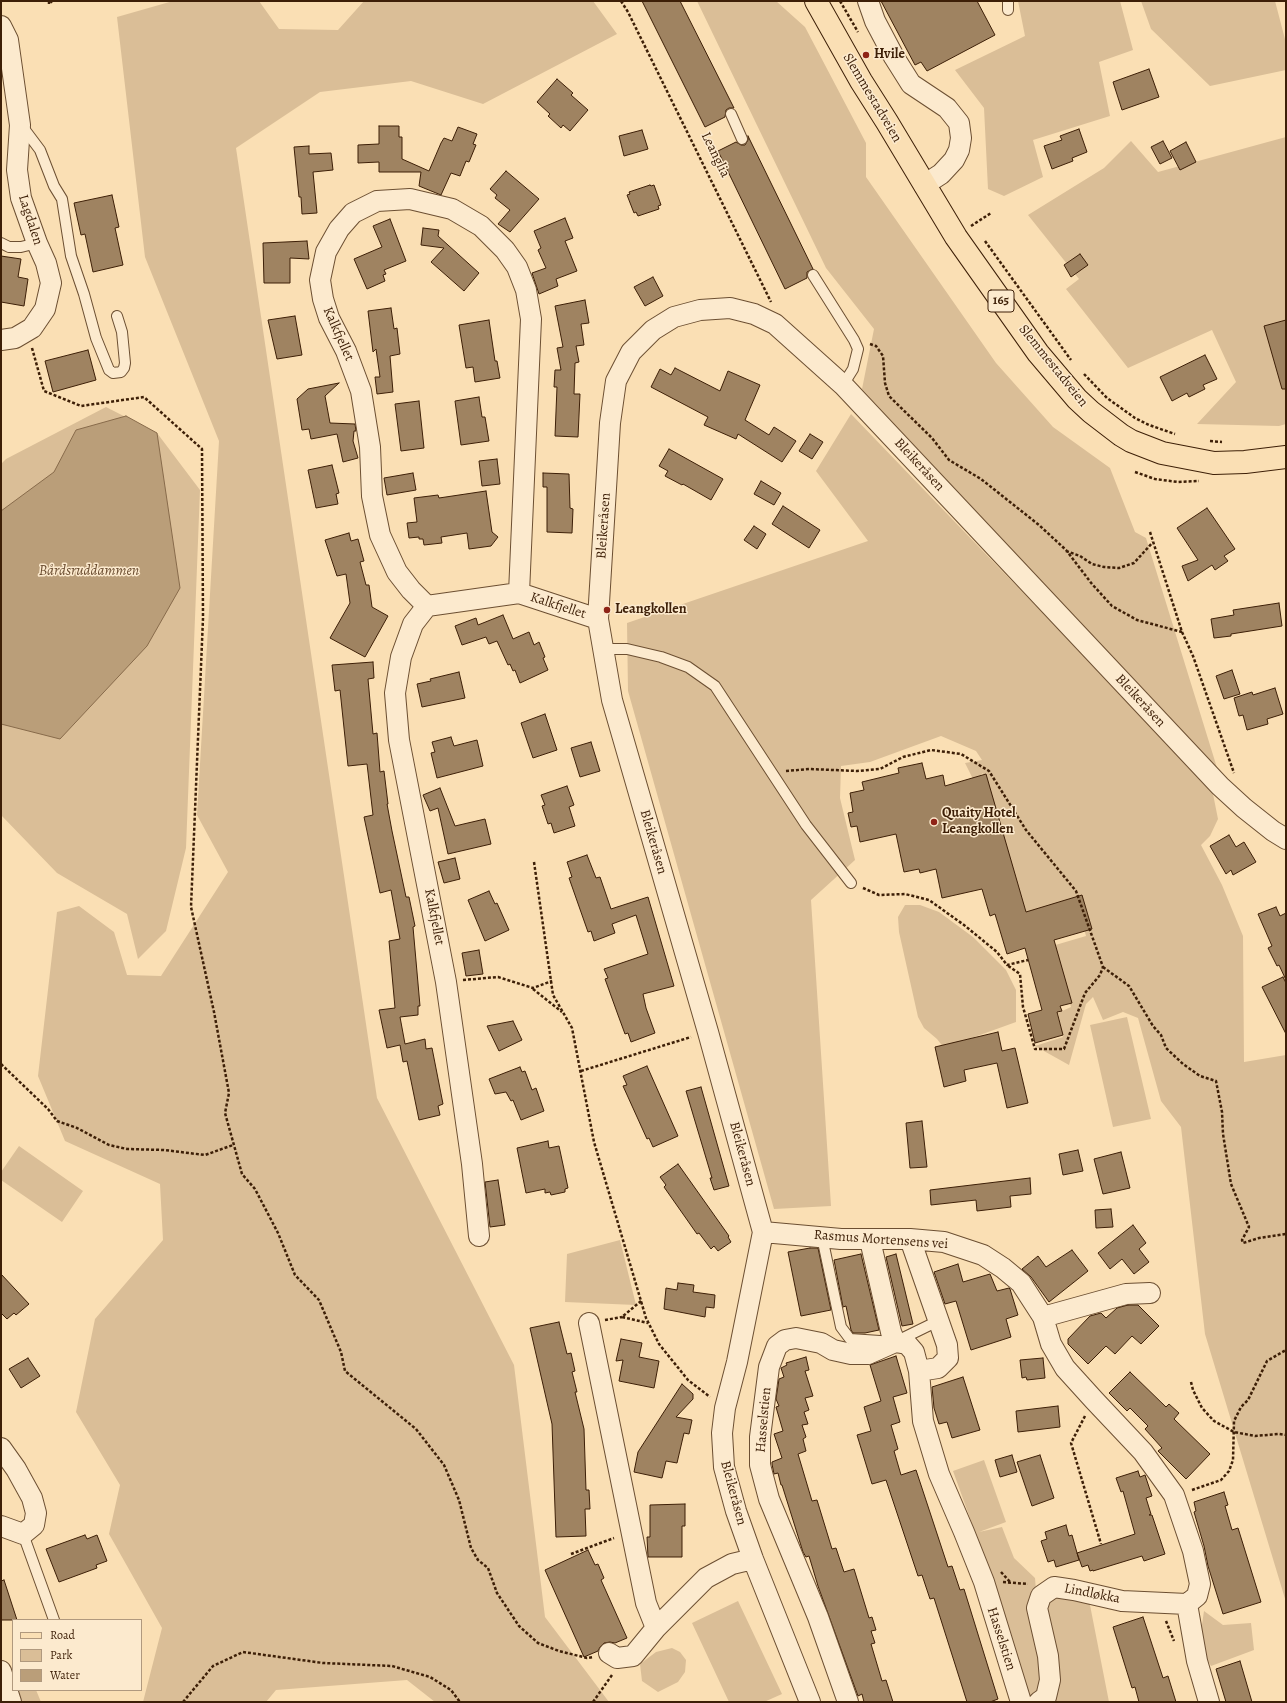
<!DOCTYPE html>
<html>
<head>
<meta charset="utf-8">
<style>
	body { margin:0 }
	#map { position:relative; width:1287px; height:1703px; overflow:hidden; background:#fadfb4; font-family:Alegreya,serif }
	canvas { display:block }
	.frame { position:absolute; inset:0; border:2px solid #3d1f07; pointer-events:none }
	.legend { position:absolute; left:12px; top:1619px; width:130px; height:72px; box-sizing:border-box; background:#fceace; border:1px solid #b0997e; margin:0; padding:5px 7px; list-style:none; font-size:12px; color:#3d1f07 }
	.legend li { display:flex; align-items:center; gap:8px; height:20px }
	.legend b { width:20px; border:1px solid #b0997e }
</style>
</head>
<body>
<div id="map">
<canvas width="1287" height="1703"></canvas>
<div class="frame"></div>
<ul class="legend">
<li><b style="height:5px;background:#fadfb4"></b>Road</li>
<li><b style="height:11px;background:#dabe97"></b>Park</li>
<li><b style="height:11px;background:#ba9e79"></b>Water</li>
</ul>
</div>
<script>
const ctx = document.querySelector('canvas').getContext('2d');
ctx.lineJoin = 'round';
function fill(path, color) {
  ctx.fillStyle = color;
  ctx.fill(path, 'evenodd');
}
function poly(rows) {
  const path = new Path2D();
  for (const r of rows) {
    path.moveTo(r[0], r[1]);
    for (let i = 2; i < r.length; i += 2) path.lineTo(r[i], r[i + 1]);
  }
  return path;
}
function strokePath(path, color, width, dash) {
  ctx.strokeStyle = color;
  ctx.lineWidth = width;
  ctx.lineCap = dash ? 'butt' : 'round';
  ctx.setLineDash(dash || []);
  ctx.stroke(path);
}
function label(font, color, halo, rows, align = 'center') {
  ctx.font = font + ' Alegreya,serif';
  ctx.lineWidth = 3;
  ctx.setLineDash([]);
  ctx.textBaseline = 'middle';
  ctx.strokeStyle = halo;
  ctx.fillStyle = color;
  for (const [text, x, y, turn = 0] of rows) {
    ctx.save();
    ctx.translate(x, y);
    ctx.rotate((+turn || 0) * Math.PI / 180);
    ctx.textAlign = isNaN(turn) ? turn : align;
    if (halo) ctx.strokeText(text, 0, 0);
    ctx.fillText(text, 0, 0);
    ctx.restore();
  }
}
fill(poly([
	[173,1,259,1,279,29,338,30,364,1,593,1,617,34,483,104,411,81,320,92,236,148,377,1098,514,1365,545,1617,609,1702,435,1702,407,1680,276,1690,266,1702,143,1702,162,1628,109,1534,120,1485,76,1412,95,1319,163,1240,160,1184,65,1141,38,1076,57,912,79,906,114,932,127,975,161,976,228,872,197,815,219,441,145,257,117,17],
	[697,1,776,1,805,27,866,143,866,177,996,363,1053,427,1110,468,1135,532,1146,538,1218,771,862,389,874,329,826,268],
	[1018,1,1120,1,1133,50,1099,62,1110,116,1033,140,1043,177,1004,196,988,189,984,108,955,70,1025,36],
	[1141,1,1275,1,1286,43,1286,70,1210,86,1151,29],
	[1286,137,1286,424,1279,426,1197,424,1236,382,1212,330,1128,368,1066,289,1079,279,1028,215,1104,168,1131,141,1158,172],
	[106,407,157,433,200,490,186,848,166,931,138,959,127,914,57,873,1,815,1,464,6,459],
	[851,414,1212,789,1218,819,1210,836,1201,845,1222,885,1243,936,1244,1062,1286,1055,1286,1602,1205,1334,1181,1127,1161,1101,1138,1018,1123,1012,1103,1020,1093,997,1086,1004,1069,1065,1035,1046,1063,1037,1058,1013,1071,1007,1052,946,1086,936,1078,905,1028,918,983,773,974,781,965,763,982,760,976,751,941,736,870,762,841,766,840,798,855,860,811,900,831,1206,774,1209,628,691,627,623,868,541,816,471],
	[905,905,920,905,939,912,973,937,1006,970,1016,990,1016,1022,944,1048,937,1039,924,1028,918,1017,899,932,898,917],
	[1127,1017,1151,1119,1113,1127,1090,1025],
	[19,1146,83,1191,62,1222,1,1180,1,1172],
	[620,1240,636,1305,565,1302,567,1254],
	[984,1460,1006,1522,979,1532,1002,1527,1014,1558,1035,1578,1044,1688,1028,1699,975,1532,953,1471],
	[1057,1593,1089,1600,1109,1702,1055,1702,1045,1609,1050,1600],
	[738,1601,782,1694,764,1702,729,1702,692,1623],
	[1204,1611,1223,1625,1251,1623,1254,1650,1211,1666,1199,1645],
	[672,1648,680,1652,686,1660,685,1672,678,1682,658,1692,642,1681,640,1664,656,1652],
	[13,1690,36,1690,41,1702,1,1702]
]), '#dabe97');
const water = poly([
	[126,416,157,433,180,588,147,646,60,739,1,724,1,511,54,472,76,430,126,416]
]);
fill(water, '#ba9e79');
strokePath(water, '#886b4b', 1);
const building = poly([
	[642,1,680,1,734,108,729,108,726,110,725,117,705,127,642,1],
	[881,1,977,1,995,35,927,71,921,62,915,65,881,1],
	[1149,69,1159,97,1122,110,1113,82,1149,69],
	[557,79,573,93,571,95,588,110,570,131,563,125,561,128,548,116,550,114,537,102,557,79],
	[379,126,399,126,399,137,402,137,402,159,429,171,441,143,444,138,452,141,458,127,477,134,473,144,476,145,469,162,466,161,460,176,451,173,441,195,419,186,421,172,379,172,379,162,358,163,358,145,379,144,379,126],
	[1079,129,1087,152,1072,158,1073,161,1052,169,1044,146,1062,140,1060,136,1079,129],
	[642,130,648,149,624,156,619,136,642,130],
	[748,136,813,269,807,272,807,278,785,289,718,151,736,142,741,145,745,145,748,140,748,136],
	[1163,141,1172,158,1160,164,1151,147,1163,141],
	[1186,142,1196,162,1180,170,1170,151,1186,142],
	[309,146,309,154,331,153,333,170,313,172,317,213,302,214,301,197,299,197,294,147,309,146],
	[506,171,539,199,510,232,498,224,510,210,495,198,497,195,490,189,506,171],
	[650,185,651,186,654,185,661,205,658,206,659,209,638,216,636,212,634,213,627,195,630,194,629,192,650,185],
	[112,195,119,227,115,228,123,265,93,272,85,234,81,235,74,203,112,195],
	[565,218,573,238,565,241,577,271,556,279,558,286,539,294,532,273,546,268,538,250,541,248,534,231,565,218],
	[390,219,406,261,384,270,386,274,383,275,385,281,367,289,354,259,382,247,373,226,390,219],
	[423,228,439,230,438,236,479,273,464,291,431,262,444,248,421,245,423,228],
	[307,241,309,259,290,258,290,283,264,283,263,243,307,241],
	[1080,254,1088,265,1071,277,1064,265,1080,254],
	[1,256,21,259,18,277,28,279,24,306,1,302,1,256],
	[653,277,663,296,645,306,634,287,653,277],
	[585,300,589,323,581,324,584,345,576,346,579,362,575,363,574,394,580,394,578,437,555,436,557,387,554,387,555,370,561,370,557,348,563,347,555,306,585,300],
	[391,308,394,329,397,328,400,354,390,356,393,392,377,394,375,377,380,377,376,349,373,352,368,311,391,308],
	[295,316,302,355,277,359,268,320,295,316],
	[489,320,495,361,497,361,500,378,475,382,473,367,466,368,459,325,489,320],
	[1286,320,1286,389,1282,389,1264,326,1286,320],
	[88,350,96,380,53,392,45,361,88,350],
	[1205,355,1217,379,1203,385,1205,389,1189,397,1187,393,1172,401,1160,377,1205,355],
	[675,368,720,391,728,371,760,385,745,420,769,435,774,427,796,441,782,462,738,434,736,439,704,425,708,417,651,387,660,369,671,375,675,368],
	[339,383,325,396,330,423,355,424,356,431,354,431,353,441,358,458,343,462,337,434,311,439,309,429,302,430,297,399,308,389,339,383],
	[479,397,482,417,485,417,489,441,461,445,455,401,479,397],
	[419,401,424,448,401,451,395,404,419,401],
	[810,434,823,442,812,459,799,451,810,434],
	[669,449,723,479,711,500,683,484,682,485,665,476,668,471,659,466,669,449],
	[497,459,500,484,482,486,479,461,497,459],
	[332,465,339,493,336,494,338,504,316,508,308,470,332,465],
	[413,473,416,490,387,495,384,478,413,473],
	[543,473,569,474,570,508,573,509,572,533,547,532,547,487,543,487,543,473],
	[761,481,781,493,774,505,754,494,761,481],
	[486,491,492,532,498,537,491,546,469,549,467,533,441,537,442,543,424,545,423,539,419,539,419,537,409,538,407,523,417,522,414,498,438,495,439,498,486,491],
	[783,506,820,530,809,548,772,524,783,506],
	[1207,508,1235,549,1224,556,1228,561,1215,570,1212,565,1188,581,1182,566,1198,560,1177,528,1207,508],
	[754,526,766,534,757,549,744,540,754,526],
	[349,533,351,541,358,539,364,561,360,562,366,585,369,585,372,607,388,616,365,657,330,638,350,603,346,574,337,576,325,540,349,533],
	[1279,603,1282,626,1231,634,1231,636,1214,638,1211,619,1234,615,1233,610,1279,603],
	[503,615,513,639,529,632,534,645,539,642,545,657,543,658,548,670,520,683,515,670,513,671,510,664,508,665,497,641,489,644,486,637,462,645,455,626,476,618,478,625,503,615],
	[373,662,374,678,368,679,373,734,377,733,380,772,384,771,388,804,387,804,392,831,406,897,409,897,415,926,413,927,420,1006,418,1006,418,1015,400,1017,405,1044,425,1039,426,1049,432,1048,443,1104,438,1106,440,1115,419,1120,407,1061,403,1062,400,1045,387,1048,379,1010,395,1008,389,941,400,939,391,890,380,893,364,817,373,815,367,764,348,766,340,690,335,691,332,665,373,662],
	[1232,670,1240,694,1224,699,1216,676,1232,670],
	[459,672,465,698,422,707,417,684,431,681,430,679,459,672],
	[1275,688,1283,714,1267,719,1268,724,1247,730,1243,715,1239,716,1234,698,1252,692,1253,695,1275,688],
	[545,714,557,750,533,758,521,723,545,714],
	[451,737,454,746,477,740,483,766,437,778,431,753,435,752,432,742,451,737],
	[591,742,600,771,580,777,571,748,591,742],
	[922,763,926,779,943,775,945,786,986,774,1026,912,1082,895,1092,929,1054,940,1072,1003,1060,1006,1062,1011,1057,1012,1063,1035,1035,1043,1028,1014,1042,1010,1025,948,1007,954,995,914,990,916,982,889,942,898,936,869,920,873,919,869,904,872,896,834,860,842,857,826,851,827,848,813,853,812,850,793,864,790,862,782,899,773,898,768,922,763],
	[567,786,574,805,569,807,575,826,554,833,551,823,548,824,542,806,545,805,541,795,567,786],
	[440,788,455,826,485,819,491,844,448,854,438,808,430,811,423,795,440,788],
	[1229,835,1236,847,1244,842,1256,862,1233,875,1231,870,1226,874,1210,846,1229,835],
	[587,855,596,878,600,877,611,909,648,897,674,986,643,994,646,1008,655,1033,631,1042,628,1033,625,1034,618,1015,605,979,608,978,604,969,648,954,636,915,612,924,615,933,594,941,591,931,588,932,569,878,572,877,567,862,587,855],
	[455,858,460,879,444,883,438,862,455,858],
	[489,891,495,904,497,903,509,930,485,941,468,900,489,891],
	[1276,907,1280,916,1286,913,1286,980,1279,965,1277,966,1268,948,1272,946,1258,914,1276,907],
	[479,950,483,974,466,976,462,953,479,950],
	[1283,977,1286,983,1286,1034,1262,987,1283,977],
	[513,1021,522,1040,499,1051,487,1026,513,1021],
	[998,1032,1002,1051,1015,1048,1028,1103,1007,1108,997,1063,964,1070,966,1081,944,1087,935,1047,998,1032],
	[647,1066,678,1136,653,1147,649,1138,647,1139,623,1086,627,1085,623,1076,647,1066],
	[520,1067,522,1072,525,1071,532,1090,536,1088,544,1111,521,1120,513,1100,511,1101,506,1092,495,1094,489,1079,520,1067],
	[701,1087,729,1186,714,1190,710,1178,712,1178,686,1091,701,1087],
	[922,1121,927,1167,910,1168,906,1123,922,1121],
	[548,1141,549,1148,559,1146,568,1188,565,1189,565,1192,551,1195,550,1192,545,1193,545,1189,526,1193,517,1148,548,1141],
	[1078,1150,1083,1171,1063,1175,1059,1154,1078,1150],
	[1121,1152,1130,1188,1103,1194,1094,1159,1121,1152],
	[678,1164,729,1236,728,1237,731,1242,718,1251,714,1246,711,1249,699,1233,697,1234,664,1187,666,1185,660,1177,678,1164],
	[1030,1178,1031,1194,1010,1196,1011,1207,977,1211,976,1200,931,1205,930,1190,1030,1178],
	[498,1180,505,1225,490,1227,485,1182,498,1180],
	[1111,1209,1113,1227,1096,1228,1095,1210,1111,1209],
	[1133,1225,1146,1243,1139,1249,1149,1262,1134,1274,1122,1259,1110,1269,1098,1253,1133,1225],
	[810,1248,818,1248,831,1310,801,1316,788,1252,810,1248],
	[1072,1250,1088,1271,1049,1302,1031,1277,1022,1269,1038,1256,1046,1267,1072,1250],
	[861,1254,879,1330,865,1333,853,1333,851,1330,846,1306,843,1307,834,1260,861,1254],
	[896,1254,913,1324,902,1326,886,1257,896,1254],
	[958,1264,963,1282,990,1274,997,1291,1009,1288,1010,1289,1018,1315,1006,1319,1011,1337,971,1350,956,1301,945,1304,934,1272,958,1264],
	[1,1274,29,1304,16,1315,14,1313,7,1319,1,1313,1,1274],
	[678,1283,694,1285,693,1292,715,1295,714,1308,706,1307,705,1317,664,1309,666,1288,677,1290,678,1283],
	[1128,1305,1138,1305,1159,1326,1141,1344,1132,1336,1115,1354,1106,1346,1088,1364,1068,1344,1068,1339,1090,1316,1101,1313,1106,1318,1117,1308,1128,1305],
	[559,1322,567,1354,571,1353,575,1371,572,1372,577,1392,575,1392,584,1429,586,1490,589,1490,590,1509,585,1509,586,1536,556,1537,552,1424,530,1328,559,1322],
	[621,1339,642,1343,639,1357,659,1361,654,1388,619,1381,623,1360,616,1361,621,1339],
	[896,1356,907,1393,893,1397,900,1422,891,1425,898,1449,894,1451,901,1475,916,1470,948,1567,952,1566,960,1590,964,1589,998,1699,990,1702,967,1702,934,1598,930,1599,922,1575,918,1576,886,1480,872,1484,857,1435,871,1431,864,1407,881,1401,870,1365,896,1356],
	[806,1357,809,1370,805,1371,813,1396,805,1398,809,1410,804,1412,808,1424,802,1425,806,1437,803,1439,806,1451,798,1454,812,1501,817,1500,832,1549,836,1548,844,1572,854,1569,869,1618,872,1617,876,1630,871,1631,875,1643,871,1644,882,1681,886,1680,893,1702,864,1702,862,1694,858,1696,818,1586,809,1556,806,1557,803,1552,782,1485,781,1485,778,1473,774,1474,772,1464,772,1462,782,1458,774,1434,783,1431,776,1407,779,1406,776,1399,779,1379,784,1377,781,1368,787,1365,786,1363,806,1357],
	[28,1358,40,1376,21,1388,9,1369,28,1358],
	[1043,1358,1045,1378,1027,1380,1026,1377,1022,1378,1020,1360,1043,1358],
	[1130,1372,1166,1407,1169,1404,1179,1413,1174,1419,1210,1454,1186,1479,1158,1451,1162,1448,1145,1429,1148,1426,1130,1408,1127,1411,1109,1393,1130,1372],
	[963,1377,980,1430,952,1438,947,1422,939,1424,934,1408,932,1387,963,1377],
	[682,1384,693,1394,693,1399,676,1417,692,1420,689,1434,684,1433,677,1463,666,1461,662,1478,634,1472,638,1452,682,1384],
	[1058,1406,1060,1427,1018,1432,1016,1411,1058,1406],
	[1012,1455,1017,1472,1000,1477,995,1460,1012,1455],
	[1040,1455,1054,1498,1032,1506,1017,1462,1040,1455],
	[1138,1471,1140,1477,1145,1475,1152,1496,1146,1498,1151,1514,1149,1515,1152,1515,1165,1554,1144,1561,1142,1556,1093,1571,1093,1570,1090,1571,1088,1565,1082,1567,1077,1553,1135,1534,1123,1491,1121,1492,1116,1478,1138,1471],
	[1224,1492,1228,1505,1225,1506,1232,1530,1238,1528,1261,1602,1223,1614,1208,1566,1204,1546,1194,1512,1196,1511,1194,1502,1224,1492],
	[685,1504,685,1526,682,1526,682,1557,648,1557,647,1537,650,1537,650,1505,685,1504],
	[1066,1525,1069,1536,1072,1535,1079,1560,1056,1567,1054,1560,1048,1562,1041,1541,1047,1539,1045,1532,1066,1525],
	[85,1535,87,1539,97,1535,107,1561,96,1565,97,1568,59,1582,46,1549,85,1535],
	[588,1550,595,1565,598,1564,604,1578,601,1580,627,1638,615,1643,610,1642,604,1643,600,1647,598,1651,584,1657,545,1570,588,1550],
	[4,1580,17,1620,1,1620,1,1581,4,1580],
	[1143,1617,1163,1678,1168,1676,1176,1702,1139,1702,1135,1687,1132,1688,1113,1627,1143,1617],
	[1240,1661,1252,1702,1226,1702,1216,1669,1240,1661]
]);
fill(building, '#9f8361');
strokePath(building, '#3d1f07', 1);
const lane = poly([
	[1008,10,1008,1],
	[731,114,742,139],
	[22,126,40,150,54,186,62,199,71,256,84,294,96,338,109,370,113,373,121,372,124,368,125,363,122,332,117,316],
	[1,243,9,247,21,247,37,243],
	[813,275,854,340,858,349,853,369,843,385],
	[602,649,627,649,661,657,688,667,715,686,806,825,851,883],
	[822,1237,841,1327,850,1339,895,1342,938,1321],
	[23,1534,54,1620]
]);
const street = poly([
	[868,1,875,21,894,57,911,84,947,108,959,123,961,138,959,150,954,160,941,174,924,185],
	[1,26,8,40,20,125,17,170,21,198,37,243,46,263,51,283,45,309,32,328,15,338,1,340],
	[519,593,531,319,526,290,517,267,505,250,481,226,452,209,410,199,377,201,353,213,339,229,326,252,320,280,323,299,329,318,346,351,361,391,370,447,372,496,380,535,397,572,411,590,427,606,519,593,598,619],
	[427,606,413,624,401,657,395,693,399,740,446,982,472,1164,479,1236],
	[763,1232,841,1239,910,1239,944,1242,983,1255,1003,1268,1021,1283,1043,1317,1051,1344,1065,1368,1094,1400,1143,1452,1174,1495,1193,1551,1200,1584,1197,1596,1187,1604],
	[910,1239,947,1345,948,1358,938,1368,919,1371],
	[870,1240,891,1332,895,1342],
	[1043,1317,1126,1294,1150,1293],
	[589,1323,646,1603,656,1628],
	[1,1448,16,1469,32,1498,36,1513,34,1525,23,1534,1,1526],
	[609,1653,617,1658,633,1656,656,1628,706,1578,732,1564,753,1559],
	[1,1671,11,1702],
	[810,1702,753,1559,736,1511,724,1467,722,1433,725,1408,737,1362,763,1232,708,1032,612,700,598,619,610,423,616,381,631,352,653,330,674,317,700,310,730,308,754,314,775,324,843,385,1220,786,1244,808,1273,831,1286,839],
	[848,1702,818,1617,769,1499,760,1465,760,1437,769,1367,777,1346,785,1340,796,1338,821,1343,833,1350,851,1354,868,1354,895,1342,907,1344,914,1352,919,1371,923,1421,939,1474,964,1532,984,1582,1021,1702],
	[1039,1702,1046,1697,1050,1680,1048,1656,1037,1608,1041,1596,1054,1587,1074,1590,1122,1601,1187,1604,1197,1661,1209,1702]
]);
const primary = poly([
	[816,1,861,81,887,122,956,237,1038,353,1077,399,1091,412,1121,435,1131,441,1162,453,1214,463,1245,462,1286,457]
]);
strokePath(lane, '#6c4f32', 12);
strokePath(street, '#6c4f32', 22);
strokePath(primary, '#3d1f07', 24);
strokePath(poly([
	[49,1,49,4,52,1],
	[621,1,628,12,771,302],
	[840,1,858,32],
	[971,226,991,213],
	[985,241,1071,360],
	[870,344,876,346,883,356,885,383,889,396,932,438,949,460,981,479,1039,525,1066,550,1092,584,1112,606,1137,620,1182,632],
	[32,348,44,391,81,406,144,397,202,449,203,618,191,907,214,1012,229,1093,225,1113,242,1174,255,1189,278,1233,295,1275,319,1300,341,1352,345,1371,416,1429,444,1465,459,1500,471,1548,478,1560,488,1568,497,1593,519,1626,538,1643,559,1651,587,1658,593,1657],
	[1084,374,1107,398,1135,418,1149,425,1175,434],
	[1210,441,1222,442],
	[1135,472,1155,479,1178,482,1199,481],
	[1150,532,1182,632,1193,656,1234,773],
	[1066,551,1080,556,1092,564,1104,567,1119,568,1134,563,1153,542],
	[786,771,809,769,857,771,880,769,903,757,931,750,961,754,989,771,1026,830,1076,891,1103,967,1100,975,1085,993,1064,1049,1035,1049,1023,1007,1020,974,1007,965],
	[534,862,553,995,572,1028,594,1142,646,1318,659,1344,688,1380,710,1397],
	[863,888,879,895,905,894,929,900,964,925,997,952,1007,965,1028,960],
	[1103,967,1129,986,1153,1026,1161,1035,1166,1048,1183,1064,1200,1076,1216,1081,1222,1112,1223,1134,1231,1184,1249,1227,1242,1240,1243,1243,1259,1238,1286,1234],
	[463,980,498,977,533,988,552,981],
	[533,989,562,1012],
	[1,1064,48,1109,57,1121,77,1128,109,1145,127,1149,164,1150,205,1155,233,1145],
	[581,1071,691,1037],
	[641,1301,622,1317,648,1323],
	[605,1320,622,1317],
	[1191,1382,1193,1390,1202,1408,1214,1421,1234,1432,1255,1436,1279,1434,1286,1435],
	[1085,1416,1071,1443,1101,1544],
	[1192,1490,1221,1480,1229,1471,1233,1460,1234,1421,1241,1407,1248,1400,1267,1361,1286,1350],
	[571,1554,614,1538],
	[1001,1572,1010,1582],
	[1003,1582,1028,1584],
	[1166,1621,1174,1641],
	[183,1702,213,1666,243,1652,323,1663,392,1666,430,1677,451,1690,460,1702],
	[593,1702,612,1675]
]), '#3d1f07', 2.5, [3, 2]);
strokePath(lane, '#fceace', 10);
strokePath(street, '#fceace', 20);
strokePath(primary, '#fadfb4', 22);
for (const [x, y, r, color] of [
	[866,55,4,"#8f2418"],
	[607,610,4,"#8f2418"],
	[934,822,4,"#8f2418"]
]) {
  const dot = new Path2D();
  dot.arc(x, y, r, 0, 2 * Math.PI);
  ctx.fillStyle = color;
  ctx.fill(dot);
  strokePath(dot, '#fceace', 1.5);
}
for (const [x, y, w] of [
	[1001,301,26]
]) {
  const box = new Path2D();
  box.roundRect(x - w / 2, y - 11, w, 22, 3);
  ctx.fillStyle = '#fceace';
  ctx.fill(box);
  strokePath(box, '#3d1f07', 1);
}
label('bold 13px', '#3d1f07', null, [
	["165",1001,301]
]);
label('bold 14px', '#3d1f07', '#fceace', [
	["Hvile",874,55],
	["Leangkollen",615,610],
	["Quaity Hotel",942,814],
	["Leangkollen",942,830]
], 'left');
label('14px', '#3d1f07', '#fceace', [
	["Slemmestadveien",872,98,59],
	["Leanglia",715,155,64],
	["Lagdalen",30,220,72],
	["Kalkfjellet",338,334,66],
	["Slemmestadveien",1053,366,51],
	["Bleikeråsen",919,465,47],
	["Bleikeråsen",604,526,-86],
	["Kalkfjellet",558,606,18],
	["Bleikeråsen",1140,701,47],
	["Bleikeråsen",653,842,74],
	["Kalkfjellet",434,917,79],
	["Bleikeråsen",742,1154,75],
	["Rasmus Mortensens vei",881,1240,4],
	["Hasselstien",764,1420,-85],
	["Bleikeråsen",733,1493,75],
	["Lindløkka",1092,1594,11],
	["Hasselstien",1001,1639,72]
]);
label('italic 15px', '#694b2f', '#fceace', [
	["Bårdsruddammen",89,571]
]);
</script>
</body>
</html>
